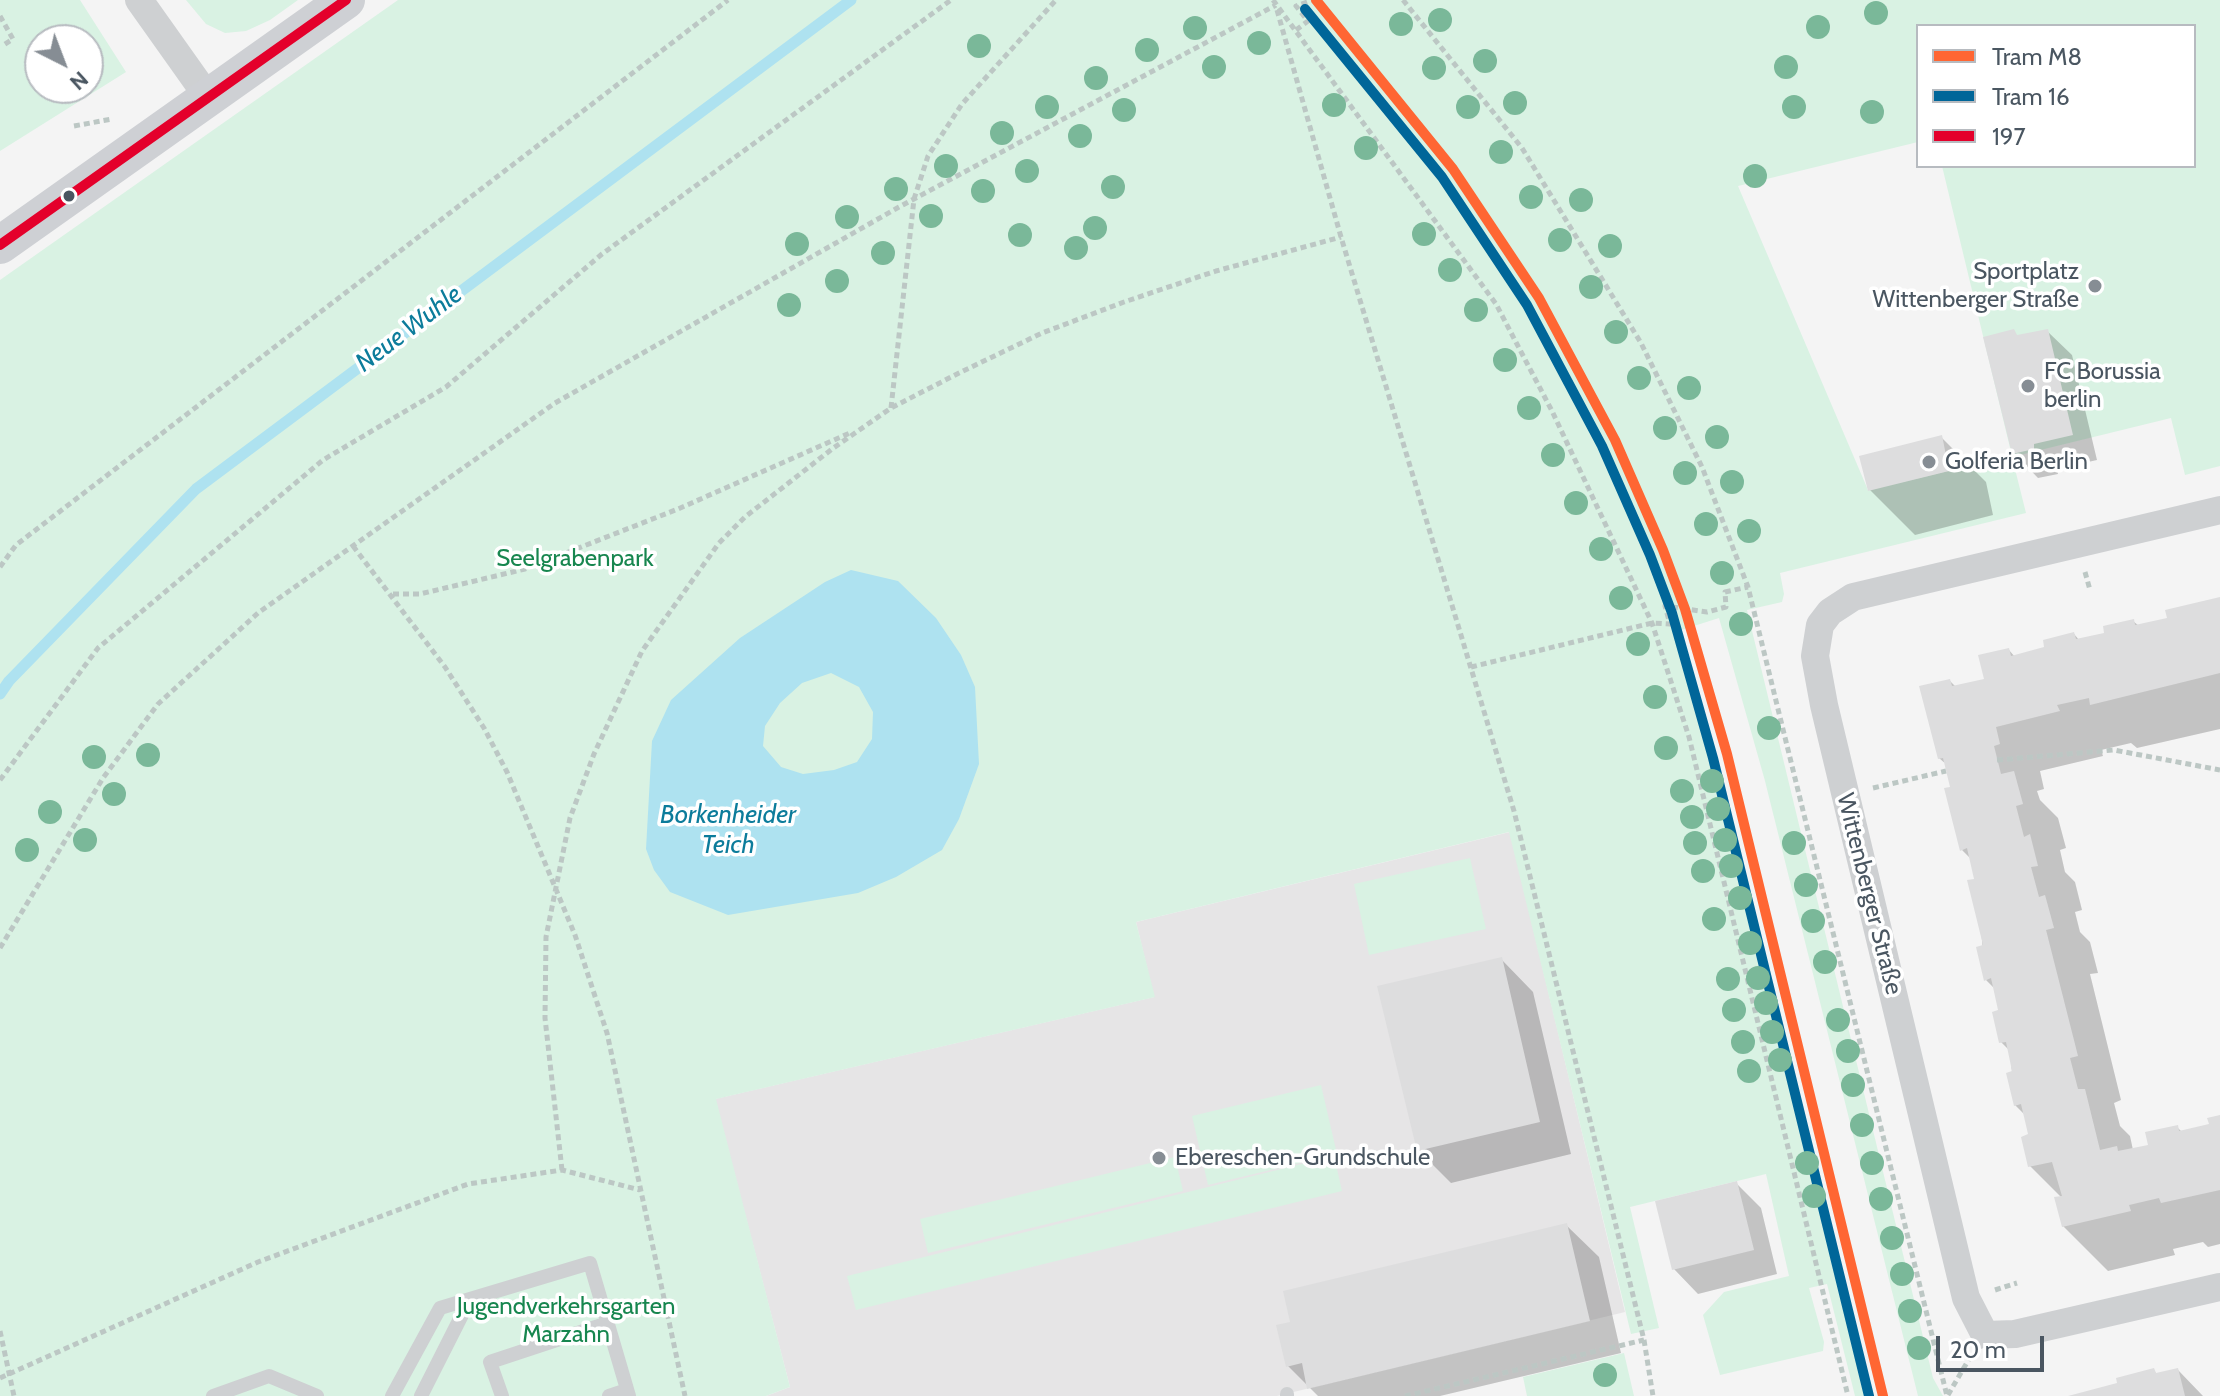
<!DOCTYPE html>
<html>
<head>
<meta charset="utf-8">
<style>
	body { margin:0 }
	#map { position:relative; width:2220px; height:1396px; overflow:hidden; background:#f4f4f4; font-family:Cabin,sans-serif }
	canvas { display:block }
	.legend { position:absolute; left:1916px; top:24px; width:280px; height:144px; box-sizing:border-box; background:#fff; border:2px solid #b7bbc0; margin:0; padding:10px 14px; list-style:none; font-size:24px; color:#4a5661 }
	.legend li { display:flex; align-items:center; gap:16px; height:40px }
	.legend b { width:40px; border:2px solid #b7bbc0 }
	.north { position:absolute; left:24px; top:24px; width:80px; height:80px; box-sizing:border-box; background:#fff; border:2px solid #b7bbc0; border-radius:50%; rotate:138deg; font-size:22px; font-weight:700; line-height:32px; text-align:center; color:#4a5661 }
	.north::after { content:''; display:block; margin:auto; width:28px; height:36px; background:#868d94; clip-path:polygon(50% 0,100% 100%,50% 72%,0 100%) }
	.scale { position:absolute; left:1936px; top:1336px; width:108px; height:36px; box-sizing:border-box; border:4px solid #4a5661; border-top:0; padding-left:10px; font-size:24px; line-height:28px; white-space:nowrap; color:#4a5661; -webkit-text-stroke:6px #fff; paint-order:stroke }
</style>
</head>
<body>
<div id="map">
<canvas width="2220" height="1396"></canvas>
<ul class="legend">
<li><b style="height:10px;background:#f63"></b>Tram M8</li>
<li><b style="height:10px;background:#069"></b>Tram 16</li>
<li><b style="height:10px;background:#e4002b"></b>197</li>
</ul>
<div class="north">N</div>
<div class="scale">20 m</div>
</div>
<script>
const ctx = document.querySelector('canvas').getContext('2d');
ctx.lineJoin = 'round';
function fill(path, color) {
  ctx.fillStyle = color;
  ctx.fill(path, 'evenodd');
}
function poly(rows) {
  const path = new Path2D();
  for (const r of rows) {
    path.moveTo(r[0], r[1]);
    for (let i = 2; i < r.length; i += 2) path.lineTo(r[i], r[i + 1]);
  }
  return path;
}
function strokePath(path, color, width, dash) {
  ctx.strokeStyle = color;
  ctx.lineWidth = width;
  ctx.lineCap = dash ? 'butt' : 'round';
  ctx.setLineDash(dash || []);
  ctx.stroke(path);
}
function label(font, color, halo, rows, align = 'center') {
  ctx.font = font + ' Cabin,sans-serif';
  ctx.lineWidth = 7;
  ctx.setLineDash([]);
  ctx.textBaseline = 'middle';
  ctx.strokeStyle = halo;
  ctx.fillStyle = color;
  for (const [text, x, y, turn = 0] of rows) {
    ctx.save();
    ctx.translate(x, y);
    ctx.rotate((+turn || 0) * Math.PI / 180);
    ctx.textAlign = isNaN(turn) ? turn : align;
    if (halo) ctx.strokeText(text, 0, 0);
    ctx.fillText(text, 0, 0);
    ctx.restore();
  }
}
fill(poly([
	[1510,832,1625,1312,1277,1396,766,1396,790,1387,715,1099,1154,997,1136,922]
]), '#e6e5e6');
fill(poly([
	[0,0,80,0,126,72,0,151],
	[40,40,88,40,88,88,40,88],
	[186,0,298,0,270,20,246,31,225,33,206,24],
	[398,0,2220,0,2220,466,2185,475,2171,418,2012,457,2026,513,1780,573,1784,594,1782,602,1747,610,1933,1378,1943,1396,1918,1396,1765,781,1719,618,1675,632,1715,763,1871,1396,1855,1396,1827,1284,1809,1288,1824,1342,1823,1351,1720,1375,1703,1315,1724,1292,1789,1276,1766,1174,1630,1207,1659,1328,1631,1334,1509,832,1136,922,1155,997,716,1099,790,1387,766,1396,0,1396,0,280],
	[1918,26,2194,26,2194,166,1942,166,2012,456,1868,490,1738,186,1918,142],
	[1470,858,1486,929,1369,955,1354,884],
	[1321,1085,1337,1154,1208,1185,1192,1116],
	[1334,1156,1342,1191,856,1310,847,1276],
	[1175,1157,1183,1191,928,1253,920,1219],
	[1624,1353,1634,1396,1527,1396,1523,1377]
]), '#d9f2e3');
fill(poly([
	[851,570,898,581,936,618,961,655,975,687,979,764,959,819,942,850,896,877,858,893,728,915,670,892,654,870,646,849,652,741,671,700,740,638,825,582],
	[831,673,859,687,873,712,872,739,857,762,834,770,803,774,781,767,763,746,765,726,780,703,802,683]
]), '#aee2f0');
fill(poly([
	[2047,331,2072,355,2097,460,2057,469,2058,474,2038,478,2014,453,2018,337],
	[1941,437,1986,482,1993,515,1915,535,1870,490],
	[2220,599,2220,729,2137,748,2131,743,2101,750,2103,756,2040,771,2044,789,2037,791,2040,800,2058,818,2066,848,2060,850,2065,872,2075,882,2082,910,2075,912,2080,932,2090,942,2098,973,2090,974,2121,1100,2114,1103,2120,1126,2130,1136,2133,1150,2150,1146,2177,1127,2182,1132,2211,1125,2220,1117,2220,1244,2208,1247,2203,1242,2173,1249,2175,1255,2108,1271,2063,1226,2062,1198,2030,1166,2030,1135,2025,1115,2015,1105,2010,1051,2001,1042,2000,1012,1995,989,1986,980,1976,881,1971,859,1962,850,1953,788,1947,765,1939,758,1950,681,1956,687,1987,680,2009,650,2015,657,2047,649,2074,634,2080,641,2106,634,2133,621,2139,626,2169,619],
	[1501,959,1533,992,1571,1154,1451,1183,1418,1150],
	[1736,1183,1761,1208,1777,1274,1698,1294,1674,1269],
	[1566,1225,1599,1257,1621,1353,1440,1396,1318,1396,1288,1366],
	[2153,1370,2158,1375,2178,1370,2203,1396,2072,1396,2119,1385]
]), '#0003');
strokePath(poly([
	[0,694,9,681,196,489,851,0]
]), '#aee2f0', 11);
fill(poly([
	[2014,329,2017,335,2048,329,2073,435,2034,444,2034,449,2012,454,1983,337],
	[1942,435,1949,471,1868,491,1859,456],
	[2220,597,2220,673,2090,705,2089,698,2057,705,2060,711,1996,727,2000,744,1994,746,2001,774,2014,771,2023,804,2016,806,2024,837,2030,834,2038,866,2031,867,2039,897,2045,895,2054,928,2046,930,2078,1056,2070,1058,2078,1089,2085,1089,2100,1150,2117,1146,2118,1151,2148,1145,2145,1132,2178,1125,2179,1131,2209,1124,2207,1118,2220,1115,2220,1190,2161,1203,2159,1198,2129,1205,2131,1211,2062,1227,2054,1197,2062,1196,2052,1162,2028,1167,2021,1137,2028,1134,2021,1104,2014,1106,2006,1073,2012,1071,2006,1042,1999,1043,1992,1012,1998,1010,1991,978,1984,981,1976,947,1983,945,1967,880,1974,879,1967,848,1960,851,1944,788,1950,787,1943,758,1938,759,1919,686,1950,679,1952,686,1984,679,1978,655,2009,648,2011,656,2044,647,2043,640,2074,632,2076,639,2104,633,2103,626,2134,619,2135,625,2167,618,2165,610],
	[1502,957,1540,1122,1417,1151,1377,986],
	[1737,1181,1754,1250,1672,1270,1655,1201],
	[1567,1223,1590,1321,1307,1389,1302,1363,1286,1367,1276,1325,1290,1322,1283,1291],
	[2154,1368,2156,1373,2178,1368,2185,1396,2068,1396,2117,1383,2116,1378]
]), '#ddddde');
strokePath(poly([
	[1273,0,1496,304,1552,411,1652,623,1689,737,1848,1396],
	[1403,0,1522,148,1641,343,1702,467,1748,587,1947,1396],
	[1277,10,1341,237,1514,811,1644,1340,1653,1396],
	[0,16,13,39,2,46],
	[1296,30,1308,21,1296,6,1313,0],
	[74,126,112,119],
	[891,408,914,199,928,156,962,104,1056,0],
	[353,546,445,667,484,728,507,772,575,935,607,1033,685,1396],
	[0,567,16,545,728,0],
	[2085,572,2090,590],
	[393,594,420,594,525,569,678,509,852,432],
	[1471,667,1652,623,1670,624,1665,606,1707,612,1726,607,1725,592,1748,587],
	[1997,760,2114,750,2220,770],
	[0,780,98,648,323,460,446,387,602,254,951,0],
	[1873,788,1946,771],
	[0,948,103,778,158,704,258,613,555,403,899,207,1276,5],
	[562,1170,545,1018,546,937,570,818,594,754,642,651,719,543,745,517,832,449,891,408,959,373,1042,333,1124,302,1216,271,1341,237],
	[1995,1290,2017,1283],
	[0,1331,14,1396],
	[0,1378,258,1262,468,1184,562,1170,640,1190],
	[1948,1395,1969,1359],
	[1405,1396,1644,1340]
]), '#bcc7c4', 5, [6, 4]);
strokePath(poly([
	[1287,1394,1287,1396],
	[213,1396,269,1376,317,1396],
	[392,1396,440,1308,590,1263,629,1396],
	[421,1396,469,1301],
	[502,1396,490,1362,608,1323],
	[609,1396,627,1390]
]), '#ced0d2', 14);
strokePath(poly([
	[139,0,210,100],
	[2220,510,1853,597,1830,612,1820,625,1815,656,1824,705,1966,1298,1985,1335,2015,1334,2220,1287]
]), '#ced0d2', 28);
strokePath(poly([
	[0,245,346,0]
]), '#ced0d4', 38);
strokePath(poly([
	[0,245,346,0]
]), '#e4002b', 10);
strokePath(poly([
	[1316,0,1453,169,1539,298,1615,440,1663,550,1685,609,1727,754,1883,1396]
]), '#f63', 10);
strokePath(poly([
	[1305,9,1442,177,1527,305,1602,446,1650,555,1672,613,1713,758,1869,1396]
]), '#069', 10);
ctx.fillStyle = '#7ab899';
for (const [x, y] of [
	[1876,13],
	[1440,20],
	[1401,24],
	[1818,27],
	[1195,28],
	[1259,43],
	[979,46],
	[1147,50],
	[1485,61],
	[1214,67],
	[1786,67],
	[1434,68],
	[1096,78],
	[1515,103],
	[1334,105],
	[1047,107],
	[1468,107],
	[1794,107],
	[1124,110],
	[1872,112],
	[1002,133],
	[1080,136],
	[1366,148],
	[1501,152],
	[946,166],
	[1027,171],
	[1755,176],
	[1113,187],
	[896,189],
	[983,191],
	[1531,197],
	[1581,200],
	[931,216],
	[847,217],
	[1095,228],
	[1424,234],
	[1020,235],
	[1560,240],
	[797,244],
	[1610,246],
	[1076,248],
	[883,253],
	[1450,270],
	[837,281],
	[1591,287],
	[789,305],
	[1476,310],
	[1616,332],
	[1505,360],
	[1639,378],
	[1689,388],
	[1529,408],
	[1665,428],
	[1717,437],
	[1553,455],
	[1685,473],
	[1732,482],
	[1576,503],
	[1706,524],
	[1749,531],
	[1601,549],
	[1722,573],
	[1621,598],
	[1741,624],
	[1638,644],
	[1655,697],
	[1769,728],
	[1666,748],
	[148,755],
	[94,757],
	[1712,781],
	[1682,791],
	[114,794],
	[1718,809],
	[50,812],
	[1692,817],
	[85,840],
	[1725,840],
	[1695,843],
	[1794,843],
	[27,850],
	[1731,866],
	[1703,871],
	[1806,885],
	[1740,898],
	[1714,919],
	[1813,921],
	[1750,943],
	[1825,962],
	[1758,978],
	[1728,979],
	[1766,1003],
	[1734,1010],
	[1838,1020],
	[1772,1032],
	[1743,1042],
	[1848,1051],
	[1780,1060],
	[1749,1071],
	[1853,1085],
	[1862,1125],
	[1807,1163],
	[1872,1163],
	[1814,1196],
	[1881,1199],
	[1892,1238],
	[1902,1274],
	[1910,1311],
	[1919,1348],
	[1605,1375]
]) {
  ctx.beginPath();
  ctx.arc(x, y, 12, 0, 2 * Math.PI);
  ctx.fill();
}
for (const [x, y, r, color] of [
	[69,196,7,"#4a5661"],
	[2095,286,8,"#868d94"],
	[2028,386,8,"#868d94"],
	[1929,462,8,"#868d94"],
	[1159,1158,8,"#868d94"]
]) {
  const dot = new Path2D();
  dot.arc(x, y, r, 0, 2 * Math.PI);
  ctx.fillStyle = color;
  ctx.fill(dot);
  strokePath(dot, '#fff', 3);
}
label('24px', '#4a5661', '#fff', [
	["Sportplatz",2079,272,"right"],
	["Wittenberger Straße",2079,300,"right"],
	["FC Borussia",2044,372],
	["berlin",2044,400],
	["Golferia Berlin",1945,462],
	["Ebereschen-Grundschule",1175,1158]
], 'left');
label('24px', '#17864f', '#fff', [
	["Seelgrabenpark",575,559],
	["Jugendverkehrsgarten",566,1307],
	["Marzahn",566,1335]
]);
label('24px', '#4a5661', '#fff', [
	["Wittenberger Straße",1869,894,76]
]);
label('italic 26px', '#0c7c9b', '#fff', [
	["Neue Wuhle",409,329,-37],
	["Borkenheider",728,815],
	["Teich",728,845]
]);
</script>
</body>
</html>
